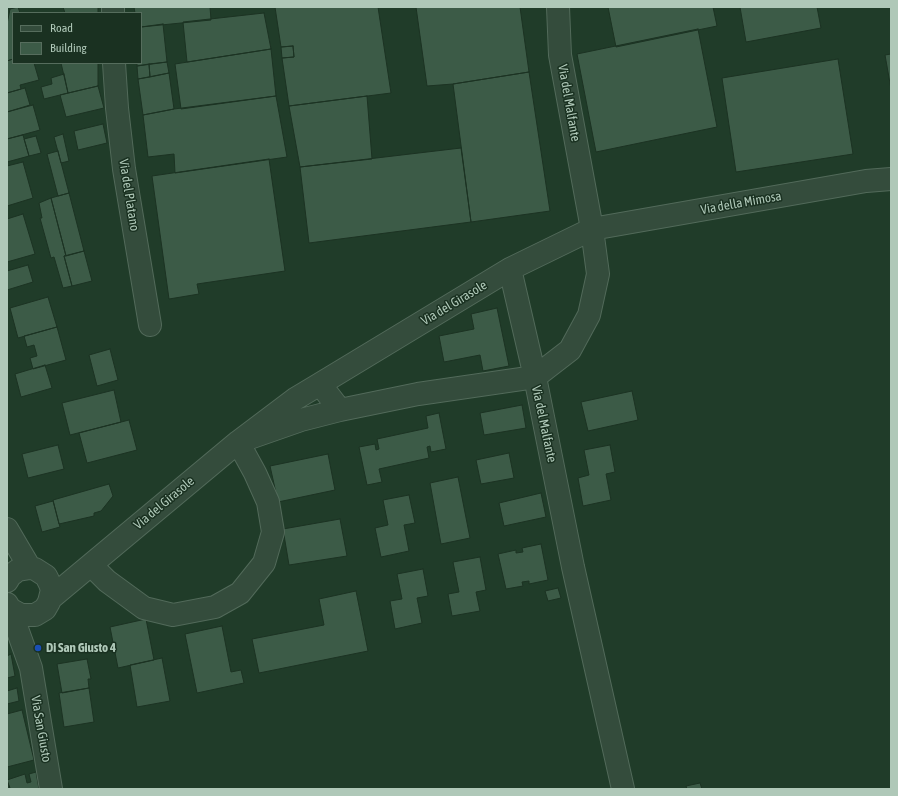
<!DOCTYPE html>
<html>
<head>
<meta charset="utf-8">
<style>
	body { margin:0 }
	#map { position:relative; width:898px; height:796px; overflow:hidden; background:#203c29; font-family:"Asap Condensed",sans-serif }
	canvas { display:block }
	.frame { position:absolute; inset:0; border:8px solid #afc8b8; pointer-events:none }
	.legend { position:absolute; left:12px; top:12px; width:130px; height:52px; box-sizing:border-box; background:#1a3121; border:1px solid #566d5d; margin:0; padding:5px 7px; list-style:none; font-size:12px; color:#afc8b8 }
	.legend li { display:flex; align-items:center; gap:8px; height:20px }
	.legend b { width:20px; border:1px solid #566d5d }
</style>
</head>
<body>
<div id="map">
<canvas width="898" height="796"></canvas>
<div class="frame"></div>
<ul class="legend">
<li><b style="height:5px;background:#344c3c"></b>Road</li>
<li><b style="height:11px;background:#3c5b47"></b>Building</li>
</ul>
</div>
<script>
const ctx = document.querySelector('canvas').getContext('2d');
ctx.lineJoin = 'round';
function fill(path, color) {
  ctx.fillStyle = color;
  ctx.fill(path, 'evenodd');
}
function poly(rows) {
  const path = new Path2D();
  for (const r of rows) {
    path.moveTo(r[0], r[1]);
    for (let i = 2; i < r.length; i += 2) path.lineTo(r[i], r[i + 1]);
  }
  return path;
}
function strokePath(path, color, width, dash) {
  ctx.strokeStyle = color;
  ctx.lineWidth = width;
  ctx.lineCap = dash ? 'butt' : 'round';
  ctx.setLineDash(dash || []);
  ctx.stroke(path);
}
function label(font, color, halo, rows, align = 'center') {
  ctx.font = font + ' "Asap Condensed",sans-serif';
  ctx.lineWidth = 3;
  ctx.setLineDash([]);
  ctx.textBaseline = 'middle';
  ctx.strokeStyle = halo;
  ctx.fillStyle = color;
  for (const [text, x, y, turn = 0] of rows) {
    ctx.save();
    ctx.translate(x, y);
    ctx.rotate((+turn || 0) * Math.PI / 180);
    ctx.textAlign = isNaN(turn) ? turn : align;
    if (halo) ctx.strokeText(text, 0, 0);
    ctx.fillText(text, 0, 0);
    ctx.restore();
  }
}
const building = poly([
	[18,7,20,13,13,13,13,59,7,61,7,24,10,9,18,7],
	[63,7,98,7,98,13,65,13,63,7],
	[134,7,210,7,211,20,141,27,141,13,135,13,134,7],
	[275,7,378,7,391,93,289,106,282,58,294,57,293,46,281,47,275,7],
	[416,7,520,7,529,72,453,84,427,86,416,7],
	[608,7,713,7,717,26,616,47,608,7],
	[740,7,817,7,821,28,746,42,740,7],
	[264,13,271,49,187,62,183,22,264,13],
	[163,24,167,62,137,66,137,63,141,63,141,27,163,24],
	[698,29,717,127,596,152,577,54,698,29],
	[293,46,294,57,282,58,281,47,293,46],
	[271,49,276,96,181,109,175,64,271,49],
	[891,54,891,89,885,55,891,54],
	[13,59,13,63,34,63,39,80,20,85,21,89,7,93,7,61,13,59],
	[838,59,853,154,736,172,722,78,838,59],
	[167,62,169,73,150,77,149,64,167,62],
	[61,63,98,63,98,86,68,93,61,63],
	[149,64,150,77,138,79,137,66,149,64],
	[529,72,550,211,471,222,453,84,529,72],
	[169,73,174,109,143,115,138,79,169,73],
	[64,74,68,93,44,99,41,87,52,84,51,78,64,74],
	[98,86,104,108,66,117,60,95,98,86],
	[25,88,30,105,7,112,7,93,25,88],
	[276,96,287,157,175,173,174,154,148,157,143,115,174,109,276,96],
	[367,96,372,159,300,167,289,106,367,96],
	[33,105,40,130,7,139,7,112,33,105],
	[103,124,107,143,78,150,74,131,103,124],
	[63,134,69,161,61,163,54,137,63,134],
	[23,135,29,156,7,162,7,139,23,135],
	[36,136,41,153,29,156,24,139,36,136],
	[461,148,471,222,309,243,300,167,461,148],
	[58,151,69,193,58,196,47,154,58,151],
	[269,159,285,271,197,284,199,294,169,299,152,176,269,159],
	[23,162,33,198,7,206,7,166,23,162],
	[69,193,84,251,66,256,51,198,69,193],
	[51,198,66,256,64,256,72,286,63,288,54,257,51,258,40,218,42,218,39,203,51,198],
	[23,214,35,254,7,262,7,219,23,214],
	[84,251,92,281,72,286,64,256,84,251],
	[28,265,33,282,7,290,7,271,28,265],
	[48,297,57,327,18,338,10,308,48,297],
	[497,308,509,366,483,371,480,355,444,362,439,336,474,329,471,314,497,308],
	[57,327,66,360,33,369,30,358,37,356,34,345,27,347,24,336,57,327],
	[110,349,118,380,97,386,89,355,110,349],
	[45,365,52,388,21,397,15,374,45,365],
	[114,390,121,422,70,435,62,403,114,390],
	[632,391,638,420,588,431,581,402,632,391],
	[522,405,526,428,484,435,480,413,522,405],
	[439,413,446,449,431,452,430,446,427,447,429,458,379,469,382,482,367,485,359,447,375,444,376,450,379,449,377,439,428,428,426,416,439,413],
	[129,420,137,450,87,463,79,433,129,420],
	[58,445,64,469,28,478,22,454,58,445],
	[610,445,615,472,606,474,611,500,583,506,578,478,589,475,584,450,610,445],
	[509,453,514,478,481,484,476,460,509,453],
	[328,454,335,490,278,502,270,466,328,454],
	[458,477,470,538,441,544,430,483,458,477],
	[109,484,113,496,101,511,94,513,94,516,59,524,53,500,109,484],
	[541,493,546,517,504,526,499,503,541,493],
	[409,495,415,523,404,525,409,551,381,557,375,528,388,525,383,500,409,495],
	[53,501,60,527,42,532,35,506,53,501],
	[340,519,347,556,289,565,283,529,340,519],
	[541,544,548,580,529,584,529,581,522,582,523,586,506,589,498,554,516,550,516,553,523,552,522,548,541,544],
	[480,557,486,590,476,592,480,611,452,616,448,594,459,592,453,562,480,557],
	[423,569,428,596,417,598,422,623,395,629,390,601,402,599,397,574,423,569],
	[558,588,561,598,548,601,545,591,558,588],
	[356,591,368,651,259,673,252,639,324,625,319,599,356,591],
	[146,619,154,660,118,668,110,627,146,619],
	[222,626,231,672,241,670,244,683,197,693,185,634,222,626],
	[11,654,15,676,7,678,7,656,11,654],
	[162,658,170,701,137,707,130,665,162,658],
	[87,659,91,679,88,679,89,688,62,693,57,664,87,659],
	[17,688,19,701,7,704,7,691,17,688],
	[89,688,94,722,64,727,59,693,89,688],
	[22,710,34,760,7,767,7,714,22,710],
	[36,772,39,789,7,789,10,788,7,780,25,774,27,783,31,782,29,774,36,772],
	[700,783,702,789,687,789,686,786,700,783]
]);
fill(building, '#3c5b47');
strokePath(building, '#1c3323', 1);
const minor = poly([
	[113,13,113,7],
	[114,63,117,108,124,169,150,325],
	[510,269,535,377,573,567,623,789],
	[535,377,570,350,589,315,598,274,592,229,560,55,558,7],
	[320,384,510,269,592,229,866,181,891,179],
	[340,410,418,394,535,377],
	[7,529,30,568],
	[91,565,107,581,144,608,173,615,215,607,240,593,264,563,273,532,268,502,255,473,238,442],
	[7,581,10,576,18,570,30,568,35,569,46,576,50,584,52,590,49,602,45,609,35,615,21,615,10,609,7,604],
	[51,598,238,442,295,399,320,384,340,410,301,420,238,442],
	[10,609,31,668,51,789]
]);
strokePath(minor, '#526a5a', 24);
strokePath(minor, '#344c3c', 22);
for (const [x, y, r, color] of [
	[38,648,4,"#1a4fb4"]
]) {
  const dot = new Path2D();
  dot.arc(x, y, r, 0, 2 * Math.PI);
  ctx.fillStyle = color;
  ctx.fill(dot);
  strokePath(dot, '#1a3121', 1.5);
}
label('13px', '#afc8b8', '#1a3121', [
	["Via del Malfante",569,103,80],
	["Via del Platano",129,195,81],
	["Via della Mimosa",741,203,-10],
	["Via del Girasole",454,303,-31],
	["Via del Malfante",544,424,78],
	["Via del Girasole",164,503,-40],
	["Via San Giusto",41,729,80]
]);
label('bold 13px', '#afc8b8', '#1a3121', [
	["Di San Giusto 4",46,648]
], 'left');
</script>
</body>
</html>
